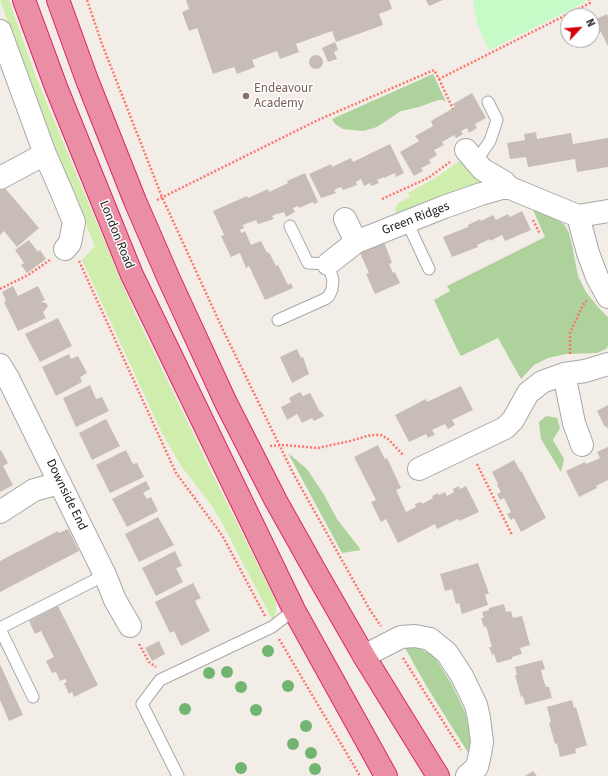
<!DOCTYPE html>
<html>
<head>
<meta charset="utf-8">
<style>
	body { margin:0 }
	#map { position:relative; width:608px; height:776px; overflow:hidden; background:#f2eee7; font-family:"Source Sans 3",sans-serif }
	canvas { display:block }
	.north { position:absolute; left:560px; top:8px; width:40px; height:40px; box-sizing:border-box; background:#fff; border:1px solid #a6a6a6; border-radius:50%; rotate:64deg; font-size:11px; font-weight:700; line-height:16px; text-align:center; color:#212121 }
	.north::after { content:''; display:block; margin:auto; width:14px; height:18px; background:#d20008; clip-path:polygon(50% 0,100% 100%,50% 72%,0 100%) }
</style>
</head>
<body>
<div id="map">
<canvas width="608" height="776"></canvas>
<div class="north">N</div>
</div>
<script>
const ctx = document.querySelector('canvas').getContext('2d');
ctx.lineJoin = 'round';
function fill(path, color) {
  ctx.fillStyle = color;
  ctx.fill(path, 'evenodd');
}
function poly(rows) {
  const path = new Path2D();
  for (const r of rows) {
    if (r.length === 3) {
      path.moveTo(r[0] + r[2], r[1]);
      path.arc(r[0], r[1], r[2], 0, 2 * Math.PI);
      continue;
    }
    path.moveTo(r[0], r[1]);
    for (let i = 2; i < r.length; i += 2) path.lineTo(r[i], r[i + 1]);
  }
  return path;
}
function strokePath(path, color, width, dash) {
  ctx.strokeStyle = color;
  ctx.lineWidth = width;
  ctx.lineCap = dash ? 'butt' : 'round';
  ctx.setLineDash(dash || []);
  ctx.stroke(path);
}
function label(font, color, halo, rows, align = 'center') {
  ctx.font = font + ' "Source Sans 3",sans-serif';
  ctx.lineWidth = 3;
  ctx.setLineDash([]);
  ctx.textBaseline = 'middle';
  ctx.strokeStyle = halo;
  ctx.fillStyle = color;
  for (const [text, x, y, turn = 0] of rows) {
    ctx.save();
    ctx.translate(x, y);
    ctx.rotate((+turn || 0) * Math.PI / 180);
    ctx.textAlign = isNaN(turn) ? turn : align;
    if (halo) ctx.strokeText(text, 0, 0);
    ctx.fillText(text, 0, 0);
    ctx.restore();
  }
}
fill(poly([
	[0,0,9,0,36,77,132,307,217,483,276,601,276,612,273,621,221,521,212,506,181,466,161,431,82,260,95,246,46,128],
	[462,159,488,183,400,214,397,213,395,210,397,204,410,197,408,193,437,177]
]), '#cfedad');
fill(poly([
	[433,74,446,102,443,100,438,100,419,107,401,111,377,127,363,131,343,129,335,124,332,119],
	[533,210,544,213,564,224,569,233,572,245,578,276,586,292,598,307,608,317,608,346,606,349,597,353,566,354,548,358,534,365,521,379,498,338,461,356,457,349,434,300,450,291,447,286,545,237],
	[546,416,557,418,560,428,553,440,564,459,561,472,541,439,539,422],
	[288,453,307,469,323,493,337,519,361,550,342,553],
	[417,647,434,656,451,683,465,712,470,733,473,754,472,759,427,687,405,648]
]), '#add29b');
fill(poly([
	[473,0,585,0,585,2,489,50,477,23]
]), '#c5fbc7');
fill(poly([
	[186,0,389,0,392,9,379,14,383,25,336,42,332,31,296,44,299,52,280,59,277,51,252,60,255,67,237,74,234,67,213,74,197,28,189,31,182,12,189,9],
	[426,0,443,0,429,6],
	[607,14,608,17,608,46,601,32,592,37,592,21],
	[335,42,338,50,334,52,337,59,328,62,322,48],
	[316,62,7],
	[472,93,486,118,475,124,477,128,469,133,467,128,461,131,463,134,456,138,454,135,442,142,444,145,434,150,437,155,429,160,431,163,421,168,423,171,414,176,400,152,419,141,415,136,433,126,431,121,455,107,453,104],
	[536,132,537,139,571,133,573,144,608,138,608,167,577,172,575,159,528,167,526,157,510,159,507,143,525,140,524,134],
	[390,144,404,173,396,177,395,173,384,178,384,177,377,180,379,183,371,186,370,183,364,186,361,179,356,182,357,185,343,190,341,187,334,190,336,193,321,198,309,174,331,164,332,167,351,158,353,162],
	[305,173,318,202,314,204,313,202,299,208,298,206,293,208,295,212,286,217,284,212,279,214,279,213,272,216,274,219,258,224,256,220,243,225,244,228,240,230,241,233,245,231,251,245,261,241,267,253,268,252,271,256,276,266,278,265,288,285,291,283,293,288,265,300,249,266,246,268,240,253,231,257,221,236,224,235,213,211,247,196,248,198,268,189,269,192,288,183,287,181],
	[4,187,39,228,17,247,4,231,0,235,0,191],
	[522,211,531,230,505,241,502,235,490,241,490,239,477,245,478,247,452,257,443,237,468,227,468,225,480,219,481,221,493,215,496,220,508,214,510,217],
	[29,240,38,252,40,250,46,259,27,273,21,265,24,263,15,250],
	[384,242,392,263,389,264,393,273,395,272,400,283,375,294,366,274,369,273,360,253],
	[13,286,18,296,38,286,45,300,41,302,46,303,48,306,45,310,43,312,46,318,18,331,4,302,6,301,2,292],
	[58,318,72,346,40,362,25,334],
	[297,349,301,358,303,357,309,374,292,383,280,357],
	[69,354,71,359,78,356,87,373,80,377,82,382,56,396,42,367],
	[90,385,96,399,102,397,109,411,76,427,63,398],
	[461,386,473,410,452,420,455,425,448,429,445,424,432,430,435,435,432,436,428,438,426,434,409,442,395,415,426,399,427,402],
	[300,392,303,396,310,393,320,412,321,411,324,416,314,421,312,418,302,423,297,414,287,420,281,407,291,402,289,398],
	[608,405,608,429,606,426,605,427,597,411],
	[106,419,120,446,92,460,79,433],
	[378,445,385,459,387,458,401,488,396,490,406,512,416,507,415,504,421,502,422,504,433,498,432,496,438,493,439,495,445,492,447,496,454,492,453,489,459,486,460,489,466,486,479,512,459,521,458,519,437,529,435,524,398,543,386,519,381,522,371,502,376,500,354,457],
	[608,447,608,480,596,486,597,488,579,497,566,471,585,462,586,464,600,458,597,452],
	[1,450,8,463,3,466,13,485,0,492,0,451],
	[126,450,133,464,137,463,144,477,110,493,96,465],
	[514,460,521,472,522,472,546,518,521,532,514,518,511,520,507,514,511,512,504,498,500,500,497,494,501,492,497,485,498,484,492,472],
	[146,481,150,489,143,493,147,499,151,497,158,511,127,527,112,499],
	[158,517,174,545,139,562,125,534],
	[68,529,79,551,0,592,0,561,58,531,59,533],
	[175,551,182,566,176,568,183,582,156,596,142,568],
	[478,563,489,593,485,595,488,605,462,614,459,603,456,604,452,589,445,591,440,574],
	[193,583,201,598,195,601,210,631,181,646,174,631,170,633,155,602],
	[504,604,506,612,511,611,513,618,522,616,530,645,520,648,522,654,512,657,512,659,497,663,494,654,492,655,489,647,492,647,486,626,484,627,481,618,484,618,482,612,489,610,489,608],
	[58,606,98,685,74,697,72,692,69,694,64,683,67,682,65,679,60,681,56,672,52,673,46,661,54,657,41,631,35,634,29,621],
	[159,641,165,654,152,661,145,648],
	[542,660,545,669,541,670,543,679,546,687,549,687,552,698,525,705,523,696,521,697,515,675,517,675,515,667],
	[0,664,23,715,9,721,0,700],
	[572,700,574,708,576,707,587,745,575,749,576,753,560,757,557,743,555,744,549,723,551,722,547,707],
	[533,771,537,776,525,776]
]), '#c7bdb6');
const lane = poly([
	[476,161,490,141,497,120,488,102],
	[407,222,429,269],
	[278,320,325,299,329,296,332,289,333,280,328,264,308,263,290,226],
	[0,628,105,575],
	[0,629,33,697],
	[178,776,142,704,160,680,272,627,294,610]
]);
const street = poly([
	[0,31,45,154,62,193,74,222,70,243,65,249],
	[466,150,482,169,504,182,510,188],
	[0,178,45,154],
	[578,216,588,253,597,277,608,297],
	[345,219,356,242],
	[328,264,356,242,444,207,481,194,502,188,510,188,578,216,608,211],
	[0,365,8,378,105,575,115,600,130,626],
	[564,374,574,423,582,445],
	[419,469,505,428,513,420,528,393,542,382,564,374,585,371,608,364],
	[0,512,34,490,60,483],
	[364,656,401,637,415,636,430,639,447,653,462,676,476,705,479,718,482,742,480,754,477,767,467,776]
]);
const highway = poly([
	[24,0,56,87,132,275,294,610,386,776],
	[58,0,87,80,135,201,168,277,226,403,276,501,318,576,364,656,438,776]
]);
strokePath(lane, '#a8a8a8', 13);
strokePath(street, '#a8a8a8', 24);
strokePath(highway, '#e1236c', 24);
strokePath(poly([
	[87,0,102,44,162,197,223,330,294,475,370,610,381,626],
	[439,79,453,109],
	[382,199,428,178,450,162],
	[157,200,318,120,434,70,439,79,590,3,589,0],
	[533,220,540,234],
	[79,261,176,473,222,535,265,616],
	[0,289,28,275,50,260],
	[570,354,570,333,583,305,587,300],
	[270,446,284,445,318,448,350,441,371,435,381,435,388,439,404,456],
	[477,464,512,535],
	[279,639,360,776],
	[139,644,149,662,156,667],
	[403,658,461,750]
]), '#fe756c', 2.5, [2, 2]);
strokePath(lane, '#fff', 11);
strokePath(street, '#fff', 22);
strokePath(highway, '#ea8ea3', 22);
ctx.fillStyle = '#71b570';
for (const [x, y] of [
	[268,651],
	[227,672],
	[209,673],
	[288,686],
	[241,687],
	[185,709],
	[256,710],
	[306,726],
	[293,744],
	[311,753],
	[241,768],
	[315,769]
]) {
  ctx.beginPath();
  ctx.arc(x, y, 6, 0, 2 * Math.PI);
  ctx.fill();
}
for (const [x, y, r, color] of [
	[246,96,4,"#8d6e63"]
]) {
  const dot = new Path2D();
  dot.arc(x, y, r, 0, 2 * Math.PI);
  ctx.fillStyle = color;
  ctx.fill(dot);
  strokePath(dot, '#fff', 1.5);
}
label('13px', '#785e54', '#fff', [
	["Endeavour",254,89],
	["Academy",254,104]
], 'left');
label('13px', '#212121', '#fff', [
	["Green Ridges",416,219,-21],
	["London Road",116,235,68],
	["Downside End",66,495,64]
]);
</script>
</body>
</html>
